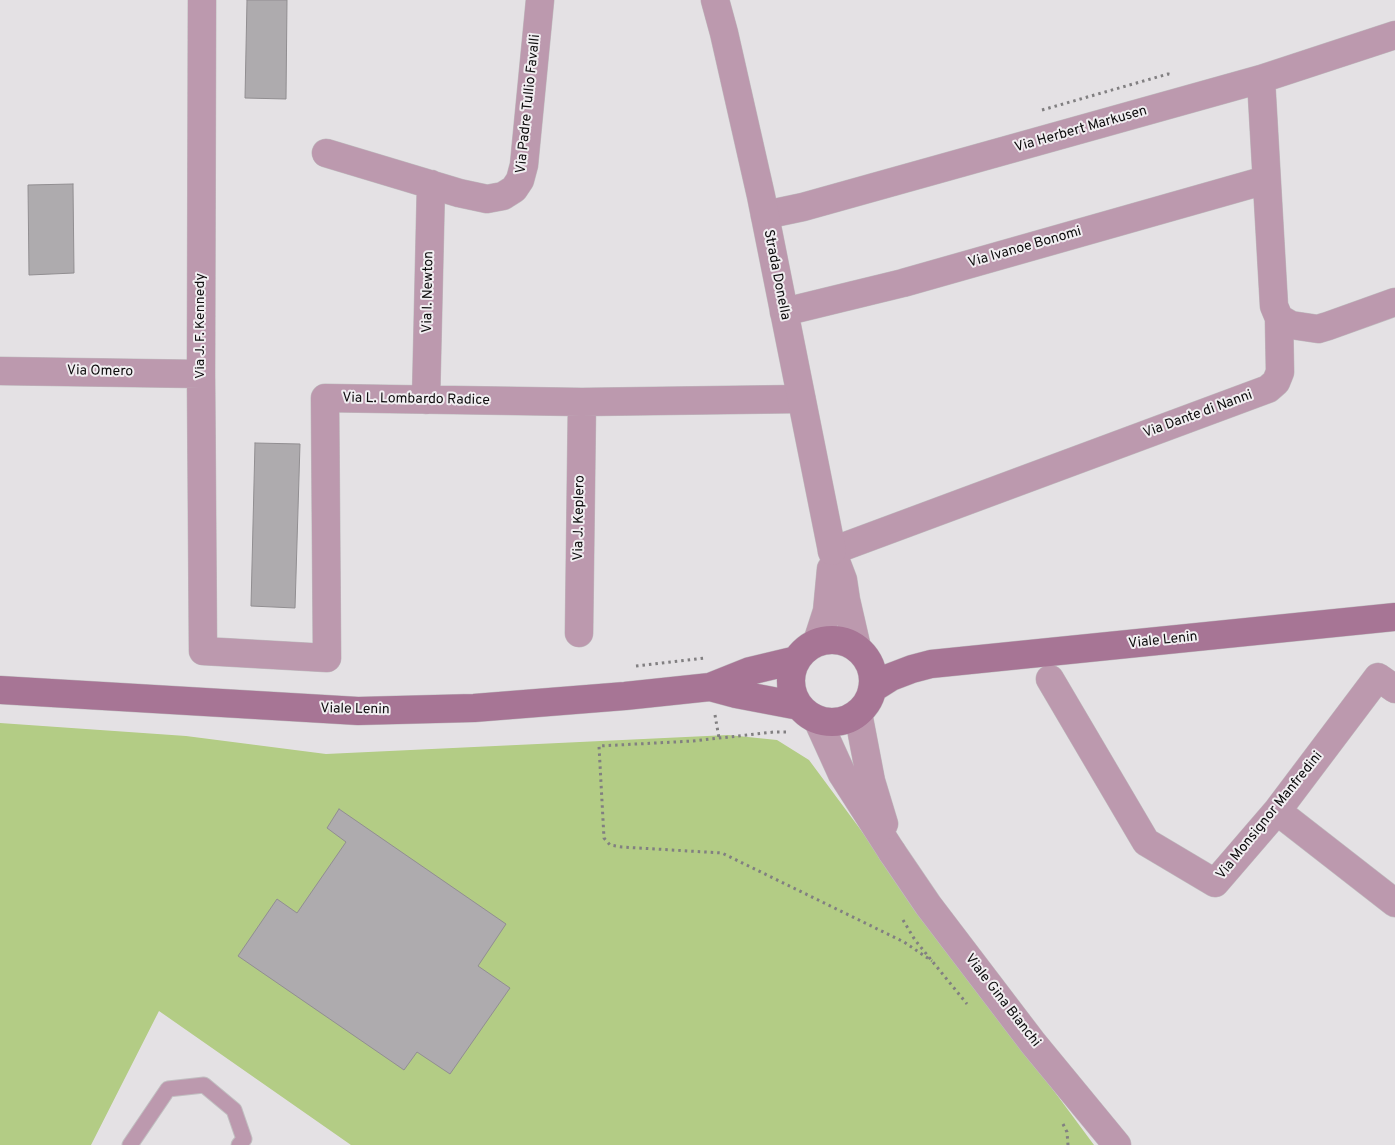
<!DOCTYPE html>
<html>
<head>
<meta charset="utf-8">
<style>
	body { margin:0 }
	canvas { display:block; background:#e4e1e4 }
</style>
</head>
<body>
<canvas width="1395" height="1145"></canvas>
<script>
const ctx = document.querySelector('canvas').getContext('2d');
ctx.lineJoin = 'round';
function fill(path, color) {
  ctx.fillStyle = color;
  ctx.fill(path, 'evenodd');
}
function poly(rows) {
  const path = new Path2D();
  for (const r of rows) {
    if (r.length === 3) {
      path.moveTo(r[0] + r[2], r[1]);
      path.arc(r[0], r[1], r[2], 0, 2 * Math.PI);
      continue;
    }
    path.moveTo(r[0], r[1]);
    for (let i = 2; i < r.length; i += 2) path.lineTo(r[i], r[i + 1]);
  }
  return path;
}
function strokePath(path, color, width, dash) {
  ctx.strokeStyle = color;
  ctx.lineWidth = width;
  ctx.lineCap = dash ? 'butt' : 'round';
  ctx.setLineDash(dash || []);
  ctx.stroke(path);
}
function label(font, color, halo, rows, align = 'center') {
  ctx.font = font + ' Overpass,sans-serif';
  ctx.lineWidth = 4;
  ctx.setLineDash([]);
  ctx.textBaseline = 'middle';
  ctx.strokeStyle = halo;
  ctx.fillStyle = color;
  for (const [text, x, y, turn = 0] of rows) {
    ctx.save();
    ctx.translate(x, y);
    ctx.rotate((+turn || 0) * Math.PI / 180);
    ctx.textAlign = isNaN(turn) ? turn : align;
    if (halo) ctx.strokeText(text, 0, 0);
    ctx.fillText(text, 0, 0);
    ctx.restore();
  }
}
fill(poly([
	[0,723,186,736,326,754,728,735,777,740,809,760,1094,1145,351,1145,159,1011,91,1145,0,1145]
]), '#b3cc85');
const building = poly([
	[247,0,287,0,286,99,245,98,247,0],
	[73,184,74,273,29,275,28,185,73,184],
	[255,443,300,444,295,608,251,606,255,443],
	[339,809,506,924,478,966,510,988,450,1074,417,1052,404,1070,238,956,277,899,297,913,346,842,327,828,339,809]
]);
fill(building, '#aeabae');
strokePath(building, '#918e91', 1);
const service = poly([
	[130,1145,168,1089,204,1085,234,1110,244,1139,239,1145]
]);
const minor = poly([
	[202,0,201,374,203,651,327,658,325,398,582,402,801,399],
	[326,153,459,193,487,199,503,196,514,189,520,180,524,165,540,0],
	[765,215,803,207,1261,79,1395,35],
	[784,312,903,283,1266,180],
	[1279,318,1291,325,1318,329,1328,326,1395,302],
	[0,371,201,374],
	[426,400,431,184],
	[832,551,1268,389,1276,382,1280,372,1279,318,1274,306,1261,79],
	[832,551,843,580,846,600,857,648],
	[579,633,582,402],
	[817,642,827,611,831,569],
	[1050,679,1146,842,1215,883,1277,811,1378,677,1395,689],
	[858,713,871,781,884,824],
	[817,719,842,774,892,852],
	[1277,811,1395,903]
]);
const tertiary = poly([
	[715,0,724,33,761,196,832,551],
	[892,852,928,905,1033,1043,1117,1145]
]);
const secondary = poly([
	[832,681,41],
	[710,687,736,694,799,706],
	[872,689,891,677,912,669,931,664,1395,617],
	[0,690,358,711,474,708,625,696,710,687,750,671,796,660]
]);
strokePath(service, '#c1bfc1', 17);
strokePath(minor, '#c1bfc1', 29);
strokePath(tertiary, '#c1bfc1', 29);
strokePath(secondary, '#c1bfc1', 29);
strokePath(poly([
	[1042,110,1168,74,1173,75],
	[636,666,705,658,705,660],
	[715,715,719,738],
	[786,732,774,732,693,741,599,746,604,838,610,845,622,847,722,853,904,942,932,961],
	[903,920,915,940,967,1004],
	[1063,1124,1067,1132,1068,1145]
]), '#817f81', 3, [2.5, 4]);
strokePath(service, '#bc99ae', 15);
strokePath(minor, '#bc99ae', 28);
strokePath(tertiary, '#bc99ae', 28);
strokePath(secondary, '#a77595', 28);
label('14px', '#0c0b0c', '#f1eef1', [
	["Via Padre Tullio Favalli",529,104,-84],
	["Via Herbert Markusen",1081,130,-16],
	["Via Ivanoe Bonomi",1025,248,-16],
	["Strada Donella",776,275,79],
	["Via I. Newton",429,292,-89],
	["Via J. F. Kennedy",201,326,-90],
	["Via Omero",100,372,1],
	["Via L. Lombardo Radice",416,400,1],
	["Via Dante di Nanni",1198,415,-20],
	["Via J. Keplero",580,518,-89],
	["Viale Lenin",1163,641,-6],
	["Viale Lenin",355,710,1],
	["Via Monsignor Manfredini",1270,816,-51],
	["Viale Gina Bianchi",1002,1001,52]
]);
</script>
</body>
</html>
